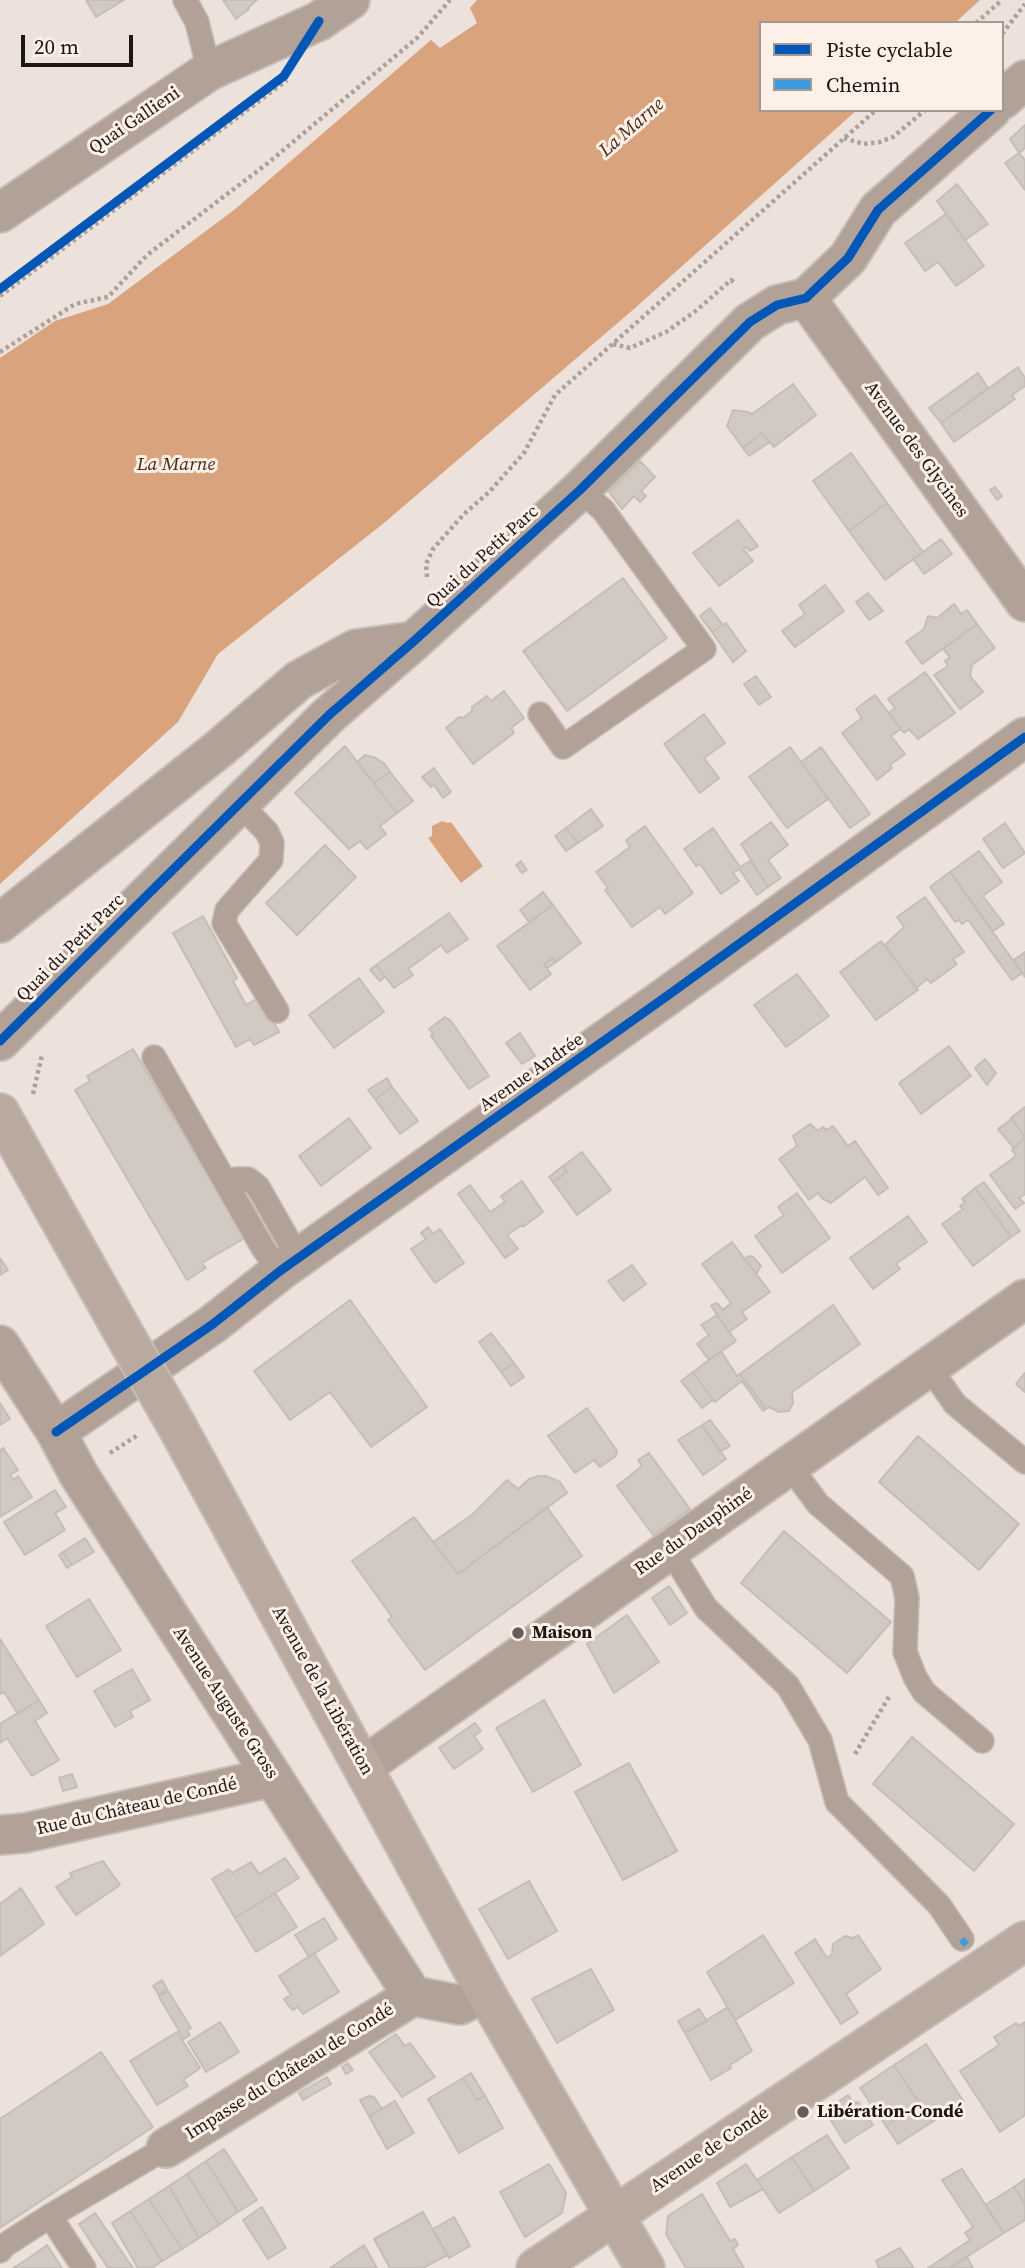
<!DOCTYPE html>
<html>
<head>
<meta charset="utf-8">
<style>
	body { margin:0 }
	#map { position:relative; width:1025px; height:2268px; overflow:hidden; background:#ede2db; font-family:"Source Serif 4",serif }
	canvas { display:block }
	.legend { position:absolute; left:759px; top:21px; width:245px; height:91px; box-sizing:border-box; background:#fcf0e8; border:2px solid #a39992; margin:0; padding:9px 12px; list-style:none; font-size:21px; color:#1d1611 }
	.legend li { display:flex; align-items:center; gap:14px; height:35px }
	.legend b { width:35px; border:2px solid #a39992 }
	.scale { position:absolute; left:21px; top:35px; width:112px; height:32px; box-sizing:border-box; border:4px solid #1d1611; border-top:0; padding-left:9px; font-size:21px; line-height:24px; white-space:nowrap; color:#1d1611; -webkit-text-stroke:5px #fcf0e8; paint-order:stroke }
</style>
</head>
<body>
<div id="map">
<canvas width="1025" height="2268"></canvas>
<ul class="legend">
<li><b style="height:9px;background:#0057b8"></b>Piste cyclable</li>
<li><b style="height:9px;background:#3c9ade"></b>Chemin</li>
</ul>
<div class="scale">20 m</div>
</div>
<script>
const ctx = document.querySelector('canvas').getContext('2d');
ctx.lineJoin = 'round';
function fill(path, color) {
  ctx.fillStyle = color;
  ctx.fill(path, 'evenodd');
}
function poly(rows) {
  const path = new Path2D();
  for (const r of rows) {
    path.moveTo(r[0], r[1]);
    for (let i = 2; i < r.length; i += 2) path.lineTo(r[i], r[i + 1]);
  }
  return path;
}
function strokePath(path, color, width, dash) {
  ctx.strokeStyle = color;
  ctx.lineWidth = width;
  ctx.lineCap = dash ? 'butt' : 'round';
  ctx.setLineDash(dash || []);
  ctx.stroke(path);
}
function label(font, color, halo, rows, align = 'center') {
  ctx.font = font + ' "Source Serif 4",serif';
  ctx.lineWidth = 6;
  ctx.setLineDash([]);
  ctx.textBaseline = 'middle';
  ctx.strokeStyle = halo;
  ctx.fillStyle = color;
  for (const [text, x, y, turn = 0] of rows) {
    ctx.save();
    ctx.translate(x, y);
    ctx.rotate((+turn || 0) * Math.PI / 180);
    ctx.textAlign = isNaN(turn) ? turn : align;
    if (halo) ctx.strokeText(text, 0, 0);
    ctx.fillText(text, 0, 0);
    ctx.restore();
  }
}
fill(poly([
	[477,0,980,0,955,23,761,23,761,110,857,110,634,309,384,523,218,654,178,722,0,884,0,358,55,321,108,304,234,210,431,40,440,48,477,23,470,8],
	[442,821,448,823,451,822,483,866,461,883,428,838,432,836,432,826]
]), '#d9a47d');
const building = poly([
	[86,0,124,0,96,17,86,0],
	[223,0,257,0,248,8,249,9,236,19,223,0],
	[1025,125,1025,148,1019,153,1010,139,1025,125],
	[1019,153,1025,160,1025,190,1005,163,1019,153],
	[957,184,988,224,965,240,937,201,957,184],
	[946,214,984,266,956,286,938,262,925,271,905,243,946,214],
	[1018,367,1025,378,1025,386,1012,395,1015,399,954,442,941,423,1018,367],
	[978,373,988,388,941,423,929,408,978,373],
	[793,384,816,415,774,447,762,433,743,448,727,426,733,410,748,412,752,414,793,384],
	[762,433,770,442,749,456,743,448,762,433],
	[851,453,887,503,849,531,813,481,851,453],
	[640,461,655,477,641,491,646,496,640,502,634,496,622,509,609,492,640,461],
	[995,487,1002,496,997,500,990,490,995,487],
	[887,503,923,552,885,580,849,531,887,503],
	[738,520,758,546,750,551,746,547,743,549,753,561,719,586,693,553,738,520],
	[941,539,952,554,924,574,913,559,941,539],
	[623,578,667,638,567,711,523,651,623,578],
	[825,585,844,611,795,647,782,631,805,614,799,605,825,585],
	[868,593,883,611,869,620,856,602,868,593],
	[954,604,961,614,967,610,977,624,922,664,906,642,924,629,928,616,937,618,954,604],
	[710,608,723,625,712,632,700,616,710,608],
	[726,623,746,651,733,662,712,632,726,623],
	[977,624,995,648,972,665,970,676,983,692,960,709,934,675,948,666,945,661,950,657,943,649,977,624],
	[925,672,955,713,918,739,909,729,904,733,889,713,895,708,888,699,925,672],
	[756,676,771,697,759,705,744,684,756,676],
	[504,691,524,718,511,728,514,733,473,764,446,728,459,717,463,718,472,711,472,707,487,696,491,701,504,691],
	[875,695,901,729,891,736,905,754,890,765,892,768,877,780,842,733,862,718,856,709,875,695],
	[704,714,725,743,704,758,719,778,700,793,664,744,704,714],
	[345,746,397,813,380,826,386,834,367,849,360,841,349,849,295,793,345,746],
	[790,747,828,799,787,828,749,777,790,747],
	[821,747,870,814,850,828,801,762,821,747],
	[365,755,376,758,385,764,390,772,374,783,357,762,365,755],
	[434,768,451,792,443,798,434,785,431,787,422,777,434,768],
	[390,772,413,801,397,813,374,783,390,772],
	[591,809,603,826,578,843,566,828,591,809],
	[771,822,788,845,768,860,781,878,768,887,741,844,771,822],
	[1005,823,1025,853,1003,868,983,839,1005,823],
	[645,826,693,893,665,914,660,907,632,927,605,890,608,888,596,872,630,847,626,840,645,826],
	[566,828,578,843,566,851,555,836,566,828],
	[713,828,740,867,750,861,768,887,757,895,739,869,733,873,739,881,721,894,700,864,696,866,684,849,713,828],
	[325,845,356,877,297,935,266,903,325,845],
	[979,851,1002,882,983,896,1004,924,993,931,950,872,979,851],
	[521,861,527,870,522,873,516,865,521,861],
	[950,872,1022,973,1012,980,968,920,962,924,959,920,955,922,930,887,950,872],
	[543,892,553,905,529,922,520,910,543,892],
	[925,897,964,952,953,959,957,964,931,983,927,979,916,988,885,945,904,927,897,917,925,897],
	[553,905,581,943,556,962,553,958,544,964,551,974,530,990,497,946,553,905],
	[449,913,468,939,447,953,441,945,408,969,413,975,394,988,376,965,449,913],
	[203,916,237,978,233,981,246,1005,260,997,279,1032,254,1045,250,1039,236,1047,173,933,203,916],
	[881,941,918,990,876,1020,840,972,881,941],
	[1025,952,1025,977,1014,960,1025,952],
	[553,958,556,962,547,968,544,964,553,958],
	[376,965,385,977,380,981,370,970,376,965],
	[797,974,829,1016,786,1047,754,1005,797,974],
	[359,978,384,1012,334,1048,309,1015,359,978],
	[445,1017,451,1021,489,1076,469,1089,431,1036,433,1034,429,1029,445,1017],
	[520,1033,535,1056,522,1064,506,1043,520,1033],
	[949,1046,971,1076,921,1114,899,1083,949,1046],
	[133,1049,245,1238,202,1263,206,1268,187,1280,75,1090,90,1081,87,1076,133,1049],
	[985,1059,996,1073,987,1085,975,1068,985,1059],
	[387,1078,392,1087,375,1099,368,1090,387,1078],
	[392,1087,418,1121,400,1134,375,1099,392,1087],
	[1025,1107,1025,1137,1011,1118,1025,1107],
	[349,1118,371,1148,321,1186,299,1156,349,1118],
	[1012,1119,1025,1137,1014,1148,998,1129,1012,1119],
	[810,1124,818,1131,823,1127,826,1130,833,1126,848,1146,855,1141,888,1188,878,1195,865,1177,831,1203,823,1199,818,1193,809,1200,779,1159,797,1146,793,1136,810,1124],
	[1025,1137,1025,1194,1019,1198,1024,1203,1015,1209,990,1175,1016,1156,1012,1150,1025,1137],
	[582,1152,611,1190,577,1215,553,1182,567,1172,563,1166,582,1152],
	[563,1166,567,1172,553,1182,549,1177,563,1166],
	[522,1181,543,1212,523,1227,522,1225,507,1235,518,1249,505,1258,458,1194,470,1185,490,1212,505,1202,501,1196,522,1181],
	[984,1182,1020,1231,1011,1237,975,1188,984,1182],
	[975,1188,1011,1237,973,1266,942,1224,963,1209,960,1206,965,1202,962,1199,975,1188],
	[797,1193,830,1238,782,1273,755,1236,784,1215,778,1207,797,1193],
	[908,1216,927,1242,896,1264,900,1269,873,1289,850,1258,908,1216],
	[428,1227,433,1234,440,1229,464,1263,435,1283,411,1249,426,1239,421,1233,428,1227],
	[732,1242,770,1292,742,1312,747,1319,729,1332,711,1306,717,1303,723,1310,731,1303,702,1264,732,1242],
	[749,1256,753,1257,761,1266,756,1274,745,1259,749,1256],
	[0,1258,8,1270,0,1275,0,1258],
	[632,1265,646,1284,623,1301,608,1281,632,1265],
	[350,1300,427,1407,371,1447,330,1392,290,1420,254,1371,350,1300],
	[833,1305,860,1344,792,1392,793,1403,789,1411,779,1412,769,1407,766,1409,740,1374,833,1305],
	[717,1315,736,1341,709,1360,697,1344,709,1335,701,1325,717,1315],
	[491,1333,514,1363,501,1372,479,1342,491,1333],
	[721,1351,737,1376,740,1374,766,1409,763,1411,742,1381,715,1402,713,1400,693,1372,721,1351],
	[514,1363,524,1377,511,1386,501,1372,514,1363],
	[693,1372,713,1400,702,1408,681,1381,693,1372],
	[1025,1373,1025,1392,1016,1384,1025,1373],
	[0,1403,10,1419,0,1425,0,1403],
	[587,1408,617,1451,616,1456,600,1467,594,1460,575,1473,548,1436,587,1408],
	[710,1420,730,1446,720,1452,702,1425,710,1420],
	[702,1425,726,1459,703,1475,678,1440,702,1425],
	[918,1436,1019,1524,979,1570,879,1482,918,1436],
	[3,1448,18,1470,10,1475,14,1480,18,1476,32,1497,0,1517,0,1451,3,1448],
	[649,1453,690,1509,653,1535,617,1486,642,1466,638,1460,649,1453],
	[539,1476,546,1476,560,1482,567,1493,458,1574,433,1542,473,1514,507,1480,518,1489,529,1479,539,1476],
	[55,1490,66,1507,55,1513,65,1530,25,1555,4,1522,55,1490],
	[547,1507,582,1556,425,1670,388,1620,392,1617,352,1561,414,1517,458,1574,547,1507],
	[784,1531,891,1622,847,1673,741,1583,784,1531],
	[85,1538,94,1552,72,1565,63,1552,85,1538],
	[63,1552,72,1565,67,1568,59,1555,63,1552],
	[669,1586,687,1613,670,1625,652,1598,669,1586],
	[89,1599,121,1650,77,1677,46,1626,89,1599],
	[627,1615,659,1662,614,1693,587,1644,627,1615],
	[0,1639,39,1700,18,1714,4,1692,0,1694,0,1639],
	[132,1669,150,1700,130,1711,133,1717,115,1727,94,1691,132,1669],
	[39,1700,47,1713,35,1721,59,1760,32,1776,7,1738,0,1743,0,1724,39,1700],
	[544,1700,581,1765,533,1792,496,1728,544,1700],
	[475,1723,481,1731,474,1736,483,1749,454,1769,439,1748,475,1723],
	[912,1737,1014,1824,974,1871,873,1784,912,1737],
	[629,1763,677,1851,623,1880,575,1792,629,1763],
	[72,1774,77,1787,63,1791,59,1778,72,1774],
	[285,1858,299,1878,235,1918,212,1879,229,1869,232,1873,251,1862,259,1874,285,1858],
	[103,1861,120,1885,76,1915,56,1887,72,1877,70,1873,103,1861],
	[529,1881,557,1931,508,1959,479,1909,529,1881],
	[21,1888,44,1924,0,1956,0,1904,21,1888],
	[275,1893,297,1927,256,1952,235,1918,275,1893],
	[324,1918,337,1939,309,1957,295,1935,324,1918],
	[763,1935,794,1983,735,2020,707,1972,763,1935],
	[858,1935,881,1969,846,1994,858,2013,841,2024,795,1953,815,1939,827,1958,832,1954,833,1944,845,1936,853,1938,858,1935],
	[314,1953,339,1992,303,2014,298,2007,293,2010,288,2005,284,1999,291,1995,279,1976,314,1953],
	[591,1969,614,2010,557,2043,532,1999,591,1969],
	[162,1980,167,1989,159,1995,153,1986,162,1980],
	[168,1991,191,2028,187,2031,190,2035,184,2039,159,1997,168,1991],
	[728,2007,752,2051,730,2065,731,2068,711,2080,685,2033,728,2007],
	[699,2009,707,2021,685,2033,678,2021,699,2009],
	[220,2022,239,2052,206,2072,188,2042,220,2022],
	[1025,2022,1025,2115,1000,2132,960,2071,999,2045,994,2037,1016,2023,1018,2026,1025,2022],
	[177,2032,200,2068,183,2080,188,2086,157,2105,130,2061,177,2032],
	[396,2034,405,2046,410,2043,435,2077,402,2097,369,2052,396,2034],
	[926,2044,964,2102,932,2122,894,2065,926,2044],
	[101,2052,153,2127,0,2228,0,2119,101,2052],
	[348,2063,353,2070,346,2074,342,2067,348,2063],
	[894,2065,919,2103,886,2126,860,2088,894,2065],
	[471,2073,485,2096,477,2100,463,2078,471,2073],
	[327,2077,331,2084,303,2100,299,2093,327,2077],
	[463,2078,477,2100,485,2096,503,2128,459,2153,428,2099,463,2078],
	[848,2095,852,2101,859,2103,873,2125,845,2143,825,2111,848,2095],
	[369,2096,374,2097,382,2109,369,2116,360,2100,369,2096],
	[395,2101,414,2133,387,2149,369,2116,395,2101],
	[919,2103,932,2122,898,2144,886,2126,919,2103],
	[827,2135,849,2168,814,2191,792,2157,827,2135],
	[224,2149,257,2200,238,2212,206,2161,224,2149],
	[792,2157,814,2191,779,2213,757,2180,792,2157],
	[206,2161,238,2212,219,2225,187,2174,206,2161],
	[549,2164,566,2193,562,2213,525,2237,500,2192,549,2164],
	[746,2164,763,2189,730,2207,717,2183,746,2164],
	[962,2169,1004,2233,949,2268,928,2268,970,2240,965,2233,973,2227,942,2180,962,2169],
	[187,2174,219,2225,199,2238,169,2186,187,2174],
	[1025,2179,1025,2204,1014,2187,1025,2179],
	[169,2186,199,2238,182,2249,149,2199,169,2186],
	[1014,2187,1025,2204,1025,2220,1004,2233,985,2205,1014,2187],
	[702,2194,730,2241,735,2239,738,2245,733,2249,744,2268,686,2268,666,2234,668,2216,702,2194],
	[149,2199,182,2249,162,2261,130,2211,149,2199],
	[262,2207,286,2248,268,2259,243,2220,262,2207],
	[130,2211,162,2261,152,2268,138,2268,112,2223,130,2211],
	[423,2212,447,2255,423,2268,390,2268,374,2239,423,2212],
	[95,2213,133,2268,108,2268,79,2224,95,2213],
	[454,2217,470,2246,449,2258,433,2229,454,2217],
	[47,2245,62,2268,13,2268,26,2260,47,2245],
	[364,2245,377,2268,330,2268,364,2245],
	[900,2248,914,2268,879,2268,876,2261,900,2248],
	[967,2257,973,2268,949,2268,967,2257]
]);
fill(building, '#d2c9c3');
strokePath(building, '#c6bdb7', 2);
const lane = poly([
	[185,0,197,22,209,71],
	[540,714,563,747,704,649,603,510,580,490],
	[239,803,267,832,272,843,271,860,227,910,224,923,277,1011],
	[154,1057,263,1248,280,1271],
	[236,1179,248,1179,258,1187,299,1259],
	[929,1367,955,1404,1025,1462],
	[789,1465,818,1504,902,1576,907,1598,905,1652,915,1677,924,1692,982,1741],
	[670,1550,706,1608,788,1686,820,1740,837,1802,939,1905,962,1939],
	[50,2216,84,2268],
	[0,2251,5,2245,50,2216,166,2148]
]);
const street = poly([
	[1002,100,1025,80],
	[0,213,209,71,319,21,350,0],
	[806,298,1025,602],
	[0,923,220,748,299,680,356,649,414,641],
	[0,1041,329,715,414,641,580,490,750,322,777,305,806,298,848,258,878,210,991,110],
	[0,1345,56,1432,79,1475,413,1996,460,2005,485,1992],
	[56,1432,213,1324,280,1271,667,996,1025,737],
	[364,1766,1025,1299],
	[0,1835,25,1833,273,1777],
	[166,2148,413,1996]
]);
const secondary = poly([
	[0,1113,127,1339],
	[178,1428,485,1992,645,2268],
	[536,2268,1025,1941]
]);
strokePath(lane, '#c6beb8', 26);
strokePath(street, '#c6beb8', 42);
strokePath(secondary, '#c6beb8', 42);
strokePath(poly([
	[976,23,1002,0],
	[1002,34,1025,4],
	[844,138,863,144,880,142,893,137,925,110],
	[0,296,287,80],
	[613,344,630,348,666,332,697,310,731,280,735,283],
	[0,352,75,304,108,297,147,255,268,163,418,37,450,0],
	[427,577,426,564,433,549,464,514,489,492,524,453,555,395,876,110],
	[33,1094,42,1055],
	[110,1453,138,1435],
	[855,1754,890,1695]
]), '#ada19a', 4.5, [3.5, 3.5]);
strokePath(lane, '#b1a197', 23);
strokePath(street, '#b1a197', 38);
strokePath(secondary, '#b9a99e', 38);
const secondaryBridge = poly([
	[127,1339,178,1428]
]);
strokePath(secondaryBridge, '#c6beb8', 42, []);
strokePath(secondaryBridge, '#b9a99e', 38);
strokePath(poly([
	[962,1939,966,1945]
]), '#3c9ade', 7, [14, 7]);
strokePath(poly([
	[0,289,284,76,319,21],
	[0,1041,329,715,414,641,580,490,750,322,777,305,806,298,848,258,878,210,991,110],
	[56,1432,213,1324,280,1271,667,996,1025,737]
]), '#0057b8', 9);
for (const [x, y, r, color] of [
	[518,1633,7,"#665d58"],
	[803,2112,7,"#665d58"]
]) {
  const dot = new Path2D();
  dot.arc(x, y, r, 0, 2 * Math.PI);
  ctx.fillStyle = color;
  ctx.fill(dot);
  strokePath(dot, '#fcf0e8', 2.5);
}
label('18px', '#1d1611', '#fcf0e8', [
	["Quai Gallieni",135,121,-34],
	["Avenue des Glycines",916,450,54],
	["Quai du Petit Parc",483,557,-42],
	["Quai du Petit Parc",71,948,-45],
	["Avenue Andrée",532,1073,-35],
	["Rue du Dauphiné",694,1532,-35],
	["Avenue de la Libération",322,1691,61],
	["Avenue Auguste Gross",225,1703,57],
	["Rue du Château de Condé",137,1807,-13],
	["Impasse du Château de Condé",290,2072,-32],
	["Avenue de Condé",710,2150,-34]
]);
label('bold 18px', '#1d1611', '#fcf0e8', [
	["Maison",532,1633],
	["Libération-Condé",817,2112]
], 'left');
label('italic 19px', '#472a13', '#fcf0e8', [
	["La Marne",632,128,-41],
	["La Marne",176,465]
]);
</script>
</body>
</html>
